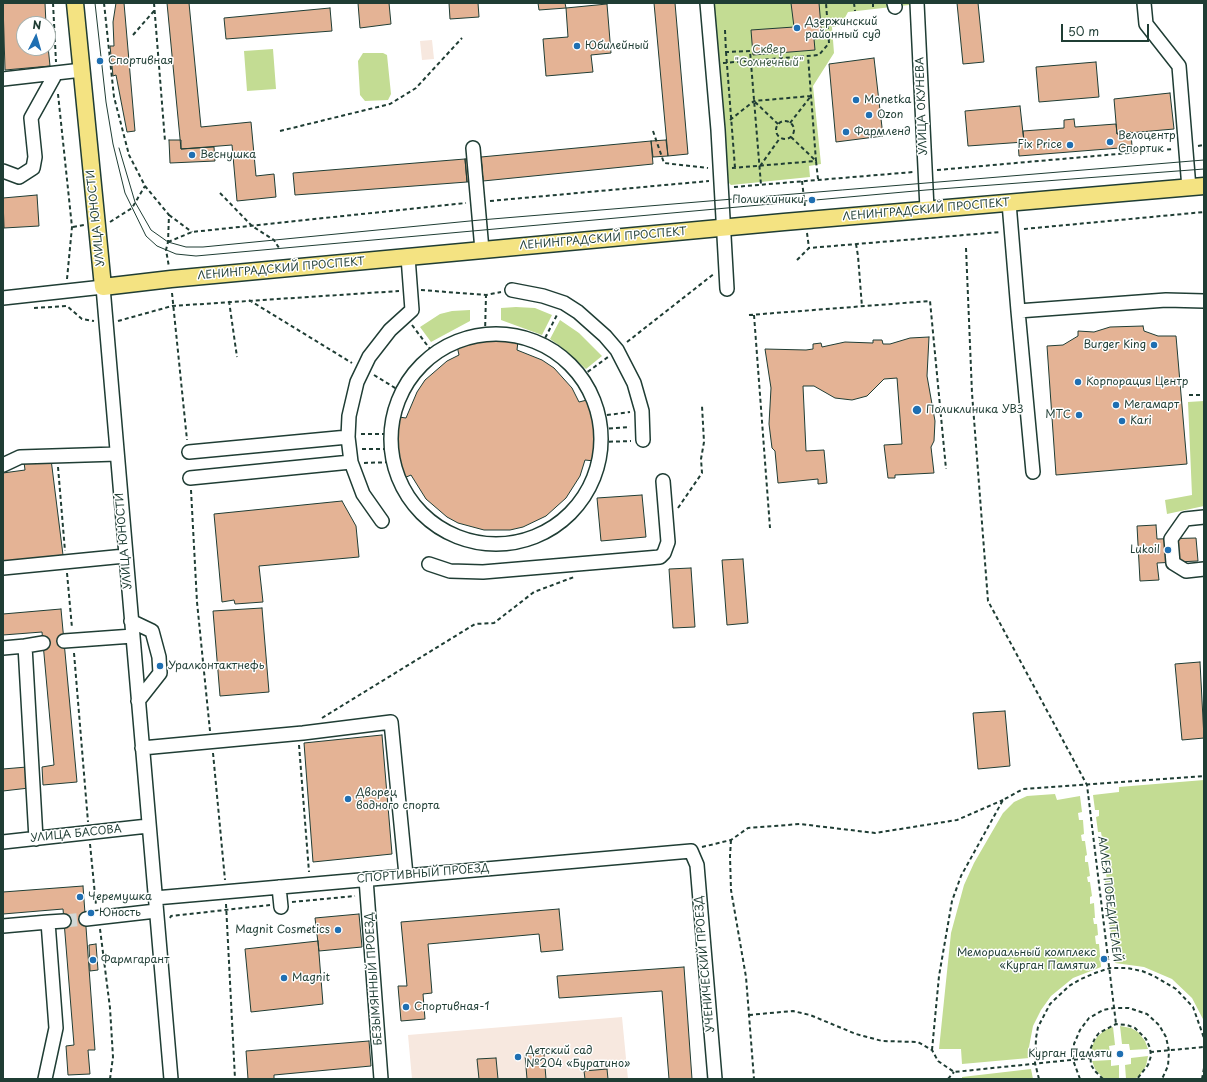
<!DOCTYPE html>
<html>
<head>
<meta charset="utf-8">
<style>
	body { margin:0 }
	#map { position:relative; width:1207px; height:1082px; overflow:hidden; background:#fff; font-family:"Playpen Sans",sans-serif }
	canvas { display:block }
	.frame { position:absolute; inset:0; border:4px solid #1f3d34; pointer-events:none }
	.north { position:absolute; left:16px; top:16px; width:40px; height:40px; box-sizing:border-box; background:#fff; border:1px solid #a5b1ae; border-radius:50%; rotate:5deg; font-size:11px; font-weight:700; line-height:16px; text-align:center; color:#1f3d34 }
	.north::after { content:''; display:block; margin:auto; width:14px; height:18px; background:#1f6fb2; clip-path:polygon(50% 0,100% 100%,50% 72%,0 100%) }
	.scale { position:absolute; left:1061px; top:24px; width:88px; height:18px; box-sizing:border-box; border:2px solid #1f3d34; border-top:0; padding-left:5px; font-size:12px; line-height:14px; white-space:nowrap; color:#1f3d34; -webkit-text-stroke:3px #fff; paint-order:stroke }
</style>
</head>
<body>
<div id="map">
<canvas width="1207" height="1082"></canvas>
<div class="frame"></div>
<div class="north">N</div>
<div class="scale">50 m</div>
</div>
<script>
const ctx = document.querySelector('canvas').getContext('2d');
ctx.lineJoin = 'round';
function fill(path, color) {
  ctx.fillStyle = color;
  ctx.fill(path, 'evenodd');
}
function poly(rows) {
  const path = new Path2D();
  for (const r of rows) {
    if (r.length === 3) {
      path.moveTo(r[0] + r[2], r[1]);
      path.arc(r[0], r[1], r[2], 0, 2 * Math.PI);
      continue;
    }
    path.moveTo(r[0], r[1]);
    for (let i = 2; i < r.length; i += 2) path.lineTo(r[i], r[i + 1]);
  }
  return path;
}
function strokePath(path, color, width, dash) {
  ctx.strokeStyle = color;
  ctx.lineWidth = width;
  ctx.lineCap = dash ? 'butt' : 'round';
  ctx.setLineDash(dash || []);
  ctx.stroke(path);
}
function label(font, color, halo, rows, align = 'center') {
  ctx.font = font + ' "Playpen Sans",sans-serif';
  ctx.lineWidth = 3;
  ctx.setLineDash([]);
  ctx.textBaseline = 'middle';
  ctx.strokeStyle = halo;
  ctx.fillStyle = color;
  for (const [text, x, y, turn = 0] of rows) {
    ctx.save();
    ctx.translate(x, y);
    ctx.rotate((+turn || 0) * Math.PI / 180);
    ctx.textAlign = isNaN(turn) ? turn : align;
    if (halo) ctx.strokeText(text, 0, 0);
    ctx.fillText(text, 0, 0);
    ctx.restore();
  }
}
fill(poly([
	[432,40,434,59,422,60,420,41],
	[622,1017,628,1079,412,1079,408,1035]
]), '#f7e8df');
fill(poly([
	[711,3,909,3,909,5,848,12,841,25,832,27,834,53,813,86,821,164,809,166,810,177,731,185,726,180],
	[273,49,276,89,247,91,244,51],
	[363,53,383,53,387,55,391,94,388,100,365,101,360,95,358,61],
	[516,307,535,308,552,315,542,335,501,320,501,308],
	[470,310,470,321,431,342,420,327,440,314,452,311],
	[560,320,579,333,602,356,586,369,560,346,550,339],
	[1204,401,1204,506,1167,514,1165,500,1192,495,1188,402],
	[1204,780,1204,1021,1192,998,1172,979,1144,967,1115,963,1112,942,1115,941,1113,933,1111,933,1109,922,1112,921,1111,915,1109,916,1107,901,1110,900,1109,894,1106,894,1105,880,1107,879,1106,874,1103,874,1101,859,1104,859,1103,853,1101,853,1099,839,1102,838,1101,832,1098,832,1096,817,1099,816,1099,810,1095,810,1093,795,1119,792,1119,787],
	[1055,794,1057,800,1080,796,1082,812,1078,813,1079,820,1083,820,1084,834,1081,835,1082,841,1085,841,1087,855,1085,856,1085,862,1088,862,1090,876,1087,877,1088,882,1090,882,1092,896,1090,897,1090,904,1094,903,1095,918,1093,918,1094,924,1097,924,1098,935,1095,936,1096,944,1099,944,1101,967,1073,978,1051,996,1041,1010,1033,1026,1029,1047,1029,1058,962,1064,961,1049,939,1049,951,933,964,885,974,863,1003,813,1014,802,1027,796],
	[1120,1026,1131,1028,1138,1032,1145,1041,1148,1049,1130,1050,1129,1044,1122,1044],
	[1113,1027,1115,1045,1109,1046,1110,1053,1092,1054,1092,1046,1097,1037,1105,1030],
	[1148,1056,1146,1066,1140,1075,1135,1079,1126,1079,1125,1065,1131,1064,1131,1058],
	[1111,1060,1111,1066,1119,1065,1119,1079,1103,1078,1095,1069,1092,1061],
	[1031,1069,1033,1079,962,1079,962,1077]
]), '#c3dc93');
const building = poly([
	[3,3,45,3,46,24,24,24,24,48,48,48,48,46,50,66,5,70,3,3],
	[116,3,124,3,135,131,127,132,116,75,113,76,110,46,114,46,113,22,116,3],
	[167,3,189,3,201,127,251,122,256,176,274,174,276,197,237,201,232,145,181,149,167,3],
	[358,3,389,3,391,24,360,28,358,3],
	[449,3,478,3,479,17,450,19,449,3],
	[538,3,565,3,566,8,539,10,538,3],
	[654,3,675,3,688,154,668,156,654,3],
	[791,3,819,3,822,38,814,39,815,50,753,55,751,30,794,27,791,3],
	[957,3,978,3,984,62,963,64,957,3],
	[607,4,611,53,591,55,593,72,546,76,543,39,568,37,566,8,607,4],
	[330,8,332,31,226,39,224,18,330,8],
	[874,58,883,136,836,142,829,64,874,58],
	[1096,62,1099,97,1039,102,1036,67,1096,62],
	[1170,93,1174,129,1117,134,1114,99,1170,93],
	[1020,106,1024,142,968,146,965,111,1020,106],
	[1074,119,1075,127,1116,124,1117,134,1131,132,1132,147,1019,156,1018,142,1024,142,1023,131,1064,128,1064,120,1074,119],
	[169,140,181,140,181,149,214,147,215,161,170,163,169,140],
	[666,140,668,156,653,157,651,141,666,140],
	[651,141,653,164,483,181,481,157,651,141],
	[481,157,483,181,467,182,465,159,481,157],
	[465,159,467,182,295,195,293,173,465,159],
	[37,195,39,226,4,228,3,198,37,195],
	[1143,326,1144,331,1158,336,1176,336,1187,464,1056,475,1047,346,1063,345,1078,336,1078,331,1094,332,1110,327,1143,326],
	[929,337,927,376,935,421,934,441,931,447,934,473,895,475,895,478,888,478,884,445,902,444,897,378,884,379,867,396,852,400,835,398,814,386,803,386,806,451,824,450,827,483,818,484,818,479,778,483,775,451,772,448,769,424,771,388,765,349,806,350,813,349,813,344,821,343,822,347,845,342,873,343,873,340,882,340,883,344,890,344,910,338,929,337],
	[486,339,518,341,517,350,542,360,554,368,572,388,579,402,587,400,595,428,596,442,594,461,585,460,580,476,566,498,546,516,523,527,510,530,484,530,458,523,447,517,426,499,411,475,404,478,396,447,399,417,406,418,417,392,425,380,447,361,459,355,457,346,486,339],
	[51,459,63,555,3,562,3,473,25,470,24,462,51,459],
	[642,495,646,537,601,541,597,498,642,495],
	[342,501,356,526,359,557,259,566,263,602,235,604,234,600,222,602,214,514,342,501],
	[1156,525,1157,539,1196,538,1198,561,1157,563,1159,580,1140,581,1137,526,1156,525],
	[743,559,748,623,727,625,722,560,743,559],
	[691,568,695,627,673,628,669,569,691,568],
	[262,608,269,692,220,696,213,611,262,608],
	[61,609,77,782,43,785,42,767,54,765,42,632,3,635,3,614,61,609],
	[1200,662,1204,738,1182,740,1175,664,1200,662],
	[1005,711,1010,766,978,769,973,713,1005,711],
	[382,735,392,854,313,862,304,743,382,735],
	[27,767,29,788,3,791,3,769,27,767],
	[83,886,95,1050,88,1050,90,1074,68,1075,66,1046,74,1045,63,909,3,914,3,892,83,886],
	[559,909,563,950,541,952,539,934,428,944,432,993,423,994,425,1019,401,1021,398,986,407,986,401,922,559,909],
	[359,914,362,947,319,951,315,918,359,914],
	[318,941,323,1004,251,1012,245,949,318,941],
	[96,944,98,970,90,971,89,945,96,944],
	[684,967,692,1079,669,1079,662,991,559,998,557,976,684,967],
	[369,1041,371,1066,274,1075,274,1079,248,1079,246,1051,369,1041],
	[544,1054,546,1079,527,1079,525,1055,544,1054],
	[496,1058,498,1079,479,1079,477,1059,496,1058],
	[607,1069,608,1079,585,1079,584,1071,607,1069]
]);
fill(building, '#e4b395');
strokePath(building, '#1f3d34', 1);
strokePath(poly([
	[64,921,86,919]
]), '#d2d8d6', 13, [13, 6]);
const minor = poly([
	[707,3,718,130,727,289],
	[894,3,895,7],
	[917,3,927,209],
	[1144,3,1146,24,1179,66,1189,188],
	[3,79,82,70],
	[473,148,482,250],
	[3,171,19,177,33,168,35,157,31,118,56,73],
	[1009,203,1018,311,1166,300,1204,301],
	[512,290,543,296,564,303,578,312,605,336,617,350,634,383,642,411,643,440],
	[3,298,103,287,171,1079],
	[1018,311,1033,472],
	[496,439,105],
	[189,452,348,437],
	[3,465,20,457,117,454],
	[190,478,351,462],
	[1204,517,1185,519,1171,539,1173,563,1186,571,1204,569],
	[382,521,363,494,351,462,348,437,349,416,357,382,369,357,390,330,412,310,408,257],
	[429,564,450,571,483,572,660,557,664,553,668,542,663,481],
	[3,568,125,556],
	[131,621,152,631,159,657,160,673,138,701],
	[64,641,133,636],
	[25,646,43,643],
	[3,648,25,646,36,839],
	[142,748,303,733,391,722,406,875],
	[3,842,148,826],
	[366,879,381,1079],
	[279,887,281,907],
	[155,898,691,851,697,865,715,1079],
	[86,919,156,911],
	[3,926,48,922],
	[45,1079,56,1028,48,922,64,921]
]);
const major = poly([
	[75,3,103,287,171,279,784,222,1204,186]
]);
strokePath(minor, '#1f3d34', 16);
strokePath(major, '#1f3d34', 19);
strokePath(poly([
	[53,3,56,62],
	[104,3,114,97,129,155,145,186,169,215,168,242,166,250,169,267],
	[154,3,165,141],
	[854,3,855,11],
	[873,3,873,9],
	[725,30,726,52,750,51,761,185],
	[133,35,154,11],
	[726,52,735,168],
	[136,62,158,59,173,60],
	[723,63,819,55,829,43,826,3],
	[58,94,72,227,67,279],
	[755,102,778,124],
	[730,120,754,101,811,96],
	[785,130,9],
	[790,123,811,96],
	[280,131,390,104,416,88,462,38],
	[653,131,664,163,708,168],
	[791,137,816,161,818,179],
	[1198,146,1204,145],
	[760,166,780,138],
	[732,168,816,161,808,56],
	[937,170,1174,149],
	[802,181,805,207],
	[734,187,913,172],
	[220,193,252,226,274,240,279,248],
	[490,201,709,181],
	[169,215,192,232],
	[110,222,132,208,145,186],
	[73,227,84,225],
	[1024,229,1204,212],
	[807,233,809,248],
	[168,242,192,232,466,203],
	[856,244,858,256,862,307],
	[966,248,972,393,988,601,1087,785,1116,1024],
	[797,260,809,248,1000,232],
	[421,290,486,295,501,292],
	[172,293,187,440],
	[249,300,352,363],
	[229,301,237,357],
	[34,308,67,306,82,319,94,321],
	[749,315,930,301,946,469],
	[754,315,770,528],
	[118,321,172,306,399,291],
	[412,325,433,353],
	[485,333,486,295],
	[627,342,715,273],
	[542,344,558,313],
	[374,375,400,391],
	[582,376,608,357],
	[1189,395,1204,395],
	[600,416,630,412],
	[602,429,630,427],
	[361,434,390,434],
	[602,442,631,441],
	[362,449,391,449],
	[364,463,393,462],
	[58,467,65,551],
	[191,490,197,602,210,731],
	[678,508,702,473,701,459,704,442,702,406],
	[67,573,72,628],
	[74,653,88,822],
	[322,718,475,624,494,623,534,592,574,577],
	[299,745,309,872],
	[213,753,225,880],
	[731,840,730,856,731,890,746,977,754,1079],
	[90,844,96,905],
	[702,847,731,840,748,828,800,824,875,833,957,820,1003,800],
	[292,902,355,896],
	[226,904,235,1079],
	[170,918,171,916,270,905],
	[100,929,110,1008,113,1057,110,1079],
	[749,1015,793,1011,810,1015,856,1034,882,1041,918,1042,932,1050,938,1061,954,1072,1090,1058],
	[932,1050,939,976,952,901,961,876,1003,800,1023,789,1204,776],
	[1150,1052,1204,1047],
	[948,1079,954,1072],
	[1039,1079,1035,1063,1036,1038,1038,1027,1050,1004,1069,986,1081,979,1095,973,1110,968,1127,968,1142,971,1154,976,1176,989,1193,1007,1204,1038],
	[1080,1079,1073,1060,1074,1044,1080,1030,1089,1018,1103,1010,1114,1008,1129,1008,1147,1014,1159,1025,1166,1037,1169,1051,1168,1066,1162,1079],
	[1103,1079,1095,1071,1091,1065,1090,1050,1095,1038,1099,1033,1116,1024,1127,1025,1135,1028,1146,1039,1150,1048,1151,1056,1148,1065,1137,1079],
	[1202,1079,1204,1068]
]), '#1f3d34', 2, [4, 3]);
strokePath(minor, '#fff', 13);
strokePath(major, '#f4e382', 16);
strokePath(poly([
	[95,3,106,102,113,144,125,193,146,236,157,246,176,254,196,256,926,190,1204,169],
	[119,148,135,202,151,230,168,242,186,247,203,247,480,220,1204,160]
]), '#1f3d34', 1);
for (const [x, y, r, color] of [
	[797,28,4,"#1f6fb2"],
	[577,46,4,"#1f6fb2"],
	[100,61,4,"#1f6fb2"],
	[856,100,4,"#1f6fb2"],
	[869,115,4,"#1f6fb2"],
	[846,132,4,"#1f6fb2"],
	[1110,142,4,"#1f6fb2"],
	[1070,145,4,"#1f6fb2"],
	[192,155,4,"#1f6fb2"],
	[812,200,4,"#1f6fb2"],
	[1154,345,4,"#1f6fb2"],
	[1078,382,4,"#1f6fb2"],
	[1116,405,4,"#1f6fb2"],
	[917,410,5,"#1f6fb2"],
	[1079,415,4,"#1f6fb2"],
	[1122,421,4,"#1f6fb2"],
	[1168,550,4,"#1f6fb2"],
	[160,666,4,"#1f6fb2"],
	[348,799,4,"#1f6fb2"],
	[80,897,4,"#1f6fb2"],
	[91,913,4,"#1f6fb2"],
	[338,930,4,"#1f6fb2"],
	[1104,959,4,"#1f6fb2"],
	[93,960,4,"#1f6fb2"],
	[284,978,4,"#1f6fb2"],
	[406,1007,4,"#1f6fb2"],
	[1120,1054,4,"#1f6fb2"],
	[518,1057,4,"#1f6fb2"]
]) {
  const dot = new Path2D();
  dot.arc(x, y, r, 0, 2 * Math.PI);
  ctx.fillStyle = color;
  ctx.fill(dot);
  strokePath(dot, '#fff', 1.5);
}
label('11px', '#1f3d34', '#fff', [
	["Дзержинский",805,22],
	["районный суд",805,35],
	["Юбилейный",585,46],
	["Спортивная",108,61],
	["Monetka",864,100],
	["Ozon",877,115],
	["Фармленд",854,132],
	["Велоцентр",1118,136],
	["Спортик",1118,149],
	["Fix Price",1062,145,"right"],
	["Веснушка",200,155],
	["Поликлиники",804,200,"right"],
	["Burger King",1146,345,"right"],
	["Корпорация Центр",1086,382],
	["Мегамарт",1124,405],
	["Поликлиника УВЗ",926,410],
	["МТС",1071,415,"right"],
	["Kari",1130,421],
	["Lukoil",1160,550,"right"],
	["Уралконтактнефь",168,666],
	["Дворец",356,793],
	["водного спорта",356,806],
	["Черемушка",88,897],
	["Юность",99,913],
	["Magnit Cosmetics",330,930,"right"],
	["Мемориальный комплекс",1096,953,"right"],
	["«Курган Памяти»",1096,966,"right"],
	["Фармгарант",101,960],
	["Magnit",292,978],
	["Спортивная-1",414,1007],
	["Детский сад",526,1051],
	["№204 «Буратино»",526,1064],
	["Курган Памяти",1112,1054,"right"]
], 'left');
label('11px', '#405d47', '#fff', [
	["Сквер",769,50],
	["\"Солнечный\"",769,63]
]);
label('11px', '#1f3d34', '#fff', [
	["УЛИЦА ОКУНЕВА",922,106,-92],
	["ЛЕНИНГРАДСКИЙ ПРОСПЕКТ",926,210,-5],
	["УЛИЦА ЮНОСТИ",96,218,-96],
	["ЛЕНИНГРАДСКИЙ ПРОСПЕКТ",603,239,-5],
	["ЛЕНИНГРАДСКИЙ ПРОСПЕКТ",281,269,-5],
	["УЛИЦА ЮНОСТИ",124,541,-95],
	["УЛИЦА БАСОВА",76,834,-6],
	["СПОРТИВНЫЙ ПРОЕЗД",423,874,-5],
	["АЛЛЕЯ ПОБЕДИТЕЛЕЙ",1109,899,83],
	["УЧЕНИЧЕСКИЙ ПРОЕЗД",705,964,-95],
	["БЕЗЫМЯННЫЙ ПРОЕЗД",374,979,-94]
]);
</script>
</body>
</html>
